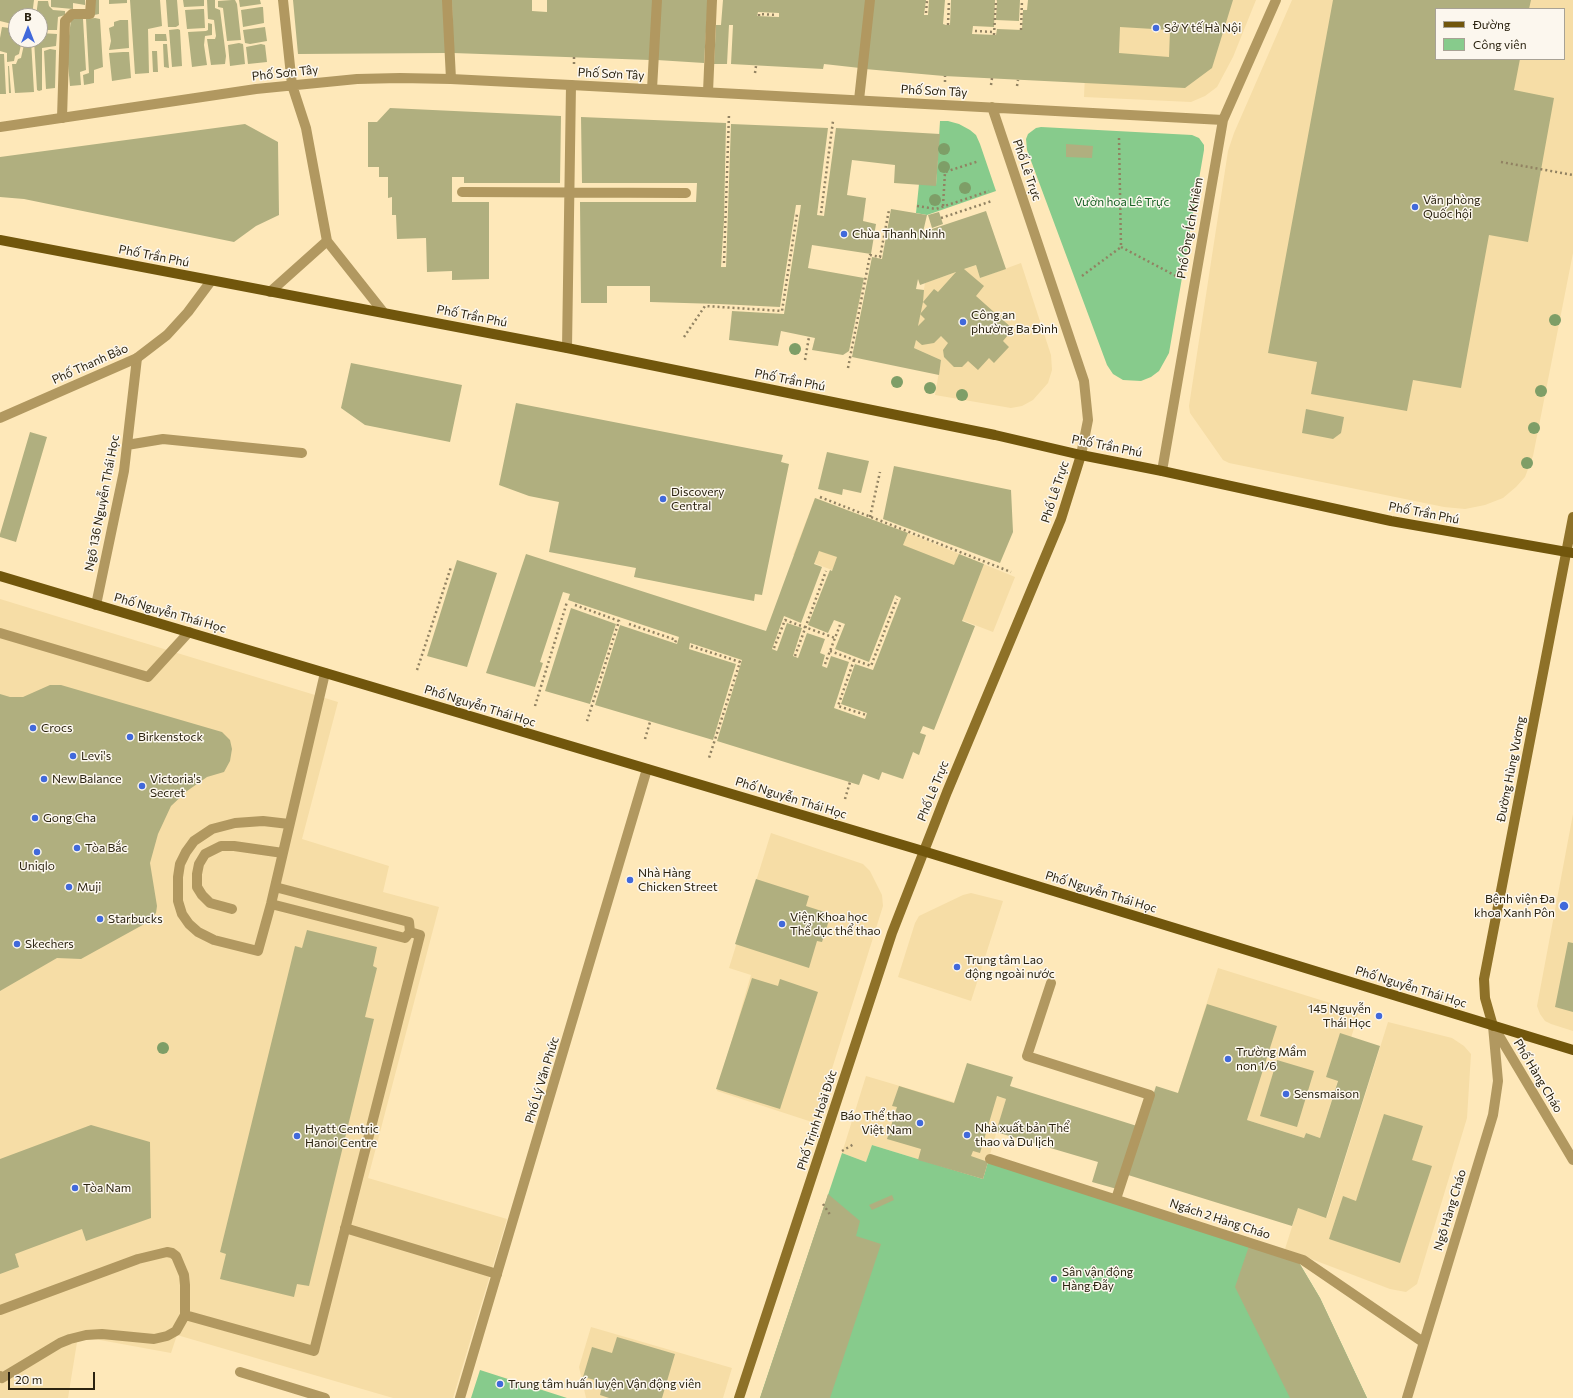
<!DOCTYPE html>
<html>
<head>
<meta charset="utf-8">
<style>
	body { margin:0 }
	#map { position:relative; width:1573px; height:1398px; overflow:hidden; background:#fee8b9; font-family:Commissioner,sans-serif }
	canvas { display:block }
	.legend { position:absolute; left:1435px; top:8px; width:130px; height:52px; box-sizing:border-box; background:#fcf7ee; border:1px solid #a8a295; margin:0; padding:5px 7px; list-style:none; font-size:12px; color:#2b2310 }
	.legend li { display:flex; align-items:center; gap:8px; height:20px }
	.legend b { width:20px; border:1px solid #a8a295 }
	.north { position:absolute; left:8px; top:8px; width:40px; height:40px; box-sizing:border-box; background:#fcf7ee; border:1px solid #a8a295; border-radius:50%; rotate:0deg; font-size:11px; font-weight:700; line-height:16px; text-align:center; color:#2b2310 }
	.north::after { content:''; display:block; margin:auto; width:14px; height:18px; background:#4169db; clip-path:polygon(50% 0,100% 100%,50% 72%,0 100%) }
	.scale { position:absolute; left:8px; top:1372px; width:87px; height:18px; box-sizing:border-box; border:2px solid #2b2310; border-top:0; padding-left:5px; font-size:12px; line-height:14px; white-space:nowrap; color:#2b2310; -webkit-text-stroke:3px #fcf7ee; paint-order:stroke }
</style>
</head>
<body>
<div id="map">
<canvas width="1573" height="1398"></canvas>
<ul class="legend">
<li><b style="height:5px;background:#71560c"></b>Đường</li>
<li><b style="height:11px;background:#87cb8c"></b>Công viên</li>
</ul>
<div class="north">B</div>
<div class="scale">20 m</div>
</div>
<script>
const ctx = document.querySelector('canvas').getContext('2d');
ctx.lineJoin = 'round';
function fill(path, color) {
  ctx.fillStyle = color;
  ctx.fill(path, 'evenodd');
}
function poly(rows) {
  const path = new Path2D();
  for (const r of rows) {
    path.moveTo(r[0], r[1]);
    for (let i = 2; i < r.length; i += 2) path.lineTo(r[i], r[i + 1]);
  }
  return path;
}
function strokePath(path, color, width, dash) {
  ctx.strokeStyle = color;
  ctx.lineWidth = width;
  ctx.lineCap = dash ? 'butt' : 'round';
  ctx.setLineDash(dash || []);
  ctx.stroke(path);
}
function label(font, color, halo, rows, align = 'center') {
  ctx.font = font + ' Commissioner,sans-serif';
  ctx.lineWidth = 3;
  ctx.setLineDash([]);
  ctx.textBaseline = 'middle';
  ctx.strokeStyle = halo;
  ctx.fillStyle = color;
  for (const [text, x, y, turn = 0] of rows) {
    ctx.save();
    ctx.translate(x, y);
    ctx.rotate((+turn || 0) * Math.PI / 180);
    ctx.textAlign = isNaN(turn) ? turn : align;
    if (halo) ctx.strokeText(text, 0, 0);
    ctx.fillText(text, 0, 0);
    ctx.restore();
  }
}
fill(poly([
	[1088,0,1256,0,1233,57,1217,87,1205,96,1191,102,1084,97],
	[1292,0,1573,0,1573,253,1533,456,1525,477,1516,487,1503,498,1485,505,1465,509,1444,507,1229,463,1223,460,1190,413,1189,406,1228,151,1234,133],
	[1436,9,1564,9,1564,59,1436,59],
	[1021,263,1051,355,1052,370,1048,383,1033,400,1022,406,1011,408,935,395,941,360,914,348,925,283,976,265,980,278],
	[815,498,923,539,1015,577,993,632,793,555],
	[0,599,338,702,302,839,389,866,383,892,439,907,368,1178,507,1219,453,1398,393,1398,177,1335,171,1353,78,1336,68,1398,0,1398],
	[1573,814,1573,1031,1551,1024,1545,1021,1540,1014,1537,1006],
	[771,833,863,864,870,871,882,895,883,906,815,1123,717,1091,751,975,729,968],
	[971,893,1003,901,971,1001,898,977,915,923,919,916,963,895],
	[1218,968,1359,1012,1320,1138,1306,1133,1304,1138,1247,1120,1249,1114,1178,1093],
	[1388,1022,1452,1038,1464,1046,1471,1054,1467,1118,1417,1284,1406,1292,1390,1289,1285,1249,1298,1208,1327,1217],
	[866,1076,954,1102,960,1085,1006,1099,983,1179,872,1145,866,1162,842,1153],
	[591,1327,732,1368,723,1398,586,1398,579,1367]
]), '#f6dda6');
fill(poly([
	[940,121,948,121,959,124,970,130,976,135,980,144,996,191,927,215,916,213,919,184,936,185],
	[1041,127,1192,135,1199,138,1204,145,1204,150,1169,353,1159,371,1151,377,1141,381,1123,380,1113,374,1107,365,1027,150,1026,139,1028,134,1036,128],
	[872,1145,983,1179,988,1162,1298,1261,1320,1298,1367,1398,760,1398,842,1153,866,1162],
	[480,1370,567,1398,471,1398]
]), '#87cb8c');
fill(poly([
	[0,0,34,0,32,16,16,16,16,25,0,21],
	[51,0,85,0,85,5,73,3,73,9,51,7],
	[95,0,99,0,99,14,94,15],
	[109,0,127,0,127,3,109,4],
	[130,0,160,0,162,26,148,29,149,73,135,74],
	[166,0,177,0,179,25,176,27,168,27],
	[183,0,204,0,204,6,184,7],
	[207,0,215,0,215,8,220,10,226,56,225,64,211,65,207,39,215,39,216,36,214,20,208,19],
	[232,0,235,0,237,4,241,40,227,41,223,8,218,7,218,1],
	[239,0,260,0,261,4,240,7],
	[293,0,444,0,446,53,298,54],
	[452,0,532,0,532,11,547,12,547,0,653,0,650,60,453,53],
	[661,0,708,0,704,63,657,60],
	[723,0,867,0,860,68,824,64,823,69,731,64,733,25,729,25,727,64,714,64,716,25,721,25],
	[758,12,779,13,779,17,757,16],
	[874,0,926,0,924,15,928,15,929,0,945,0,943,24,946,25,950,25,951,0,995,0,994,27,973,26,972,34,996,35,997,29,1022,30,1023,10,1027,10,1028,0,1233,0,1212,68,1185,88,944,76,865,69],
	[1120,27,1170,30,1169,57,1119,53],
	[997,0,1020,0,1019,21,996,20],
	[1333,0,1531,0,1529,9,1436,9,1436,59,1520,59,1514,90,1554,98,1528,242,1489,235,1461,388,1413,380,1407,411,1311,394,1317,362,1268,353],
	[38,1,48,1,49,6,53,10,65,11,65,15,58,17,57,30,40,30,40,16,36,16],
	[261,7,263,7,264,23,243,27,241,10],
	[202,9,204,9,205,28,187,29,185,10],
	[95,18,100,19,103,67,94,70,94,83,84,85,83,75,89,73,86,19],
	[71,19,83,19,86,70,80,72,81,85,70,86,67,53],
	[120,20,128,20,129,48,109,50,111,41,109,28,114,26,114,22],
	[208,23,212,24,212,35,205,36,204,45,207,65,192,67,188,32,206,31,208,30],
	[2,27,16,29,16,40,22,40,19,54,15,56,14,61,7,62,7,53,0,51,0,38],
	[265,27,267,41,250,44,245,43,243,30],
	[178,29,180,30,182,66,172,67,169,30],
	[40,33,57,34,56,46,42,48,42,90,39,91,37,90,34,40,40,40],
	[155,34,166,34,167,41,155,41],
	[25,40,31,40,34,92,15,93,12,64,16,64,18,59,21,58],
	[239,43,243,44,245,64,230,66,228,45],
	[163,44,167,44,169,68,164,67],
	[261,44,265,45,267,62,248,64,246,47],
	[50,49,56,50,55,88,46,89,44,51],
	[152,51,157,51,158,72,153,72],
	[123,52,129,52,131,78,112,81,109,53],
	[0,54,4,54,6,94,0,94],
	[8,66,9,66,11,93,9,93],
	[390,108,561,116,560,183,464,183,464,177,452,177,452,202,489,202,489,279,452,280,452,271,427,272,426,238,397,239,396,215,392,215,392,197,388,198,388,177,379,177,379,167,368,167,368,122,377,122],
	[581,117,726,123,724,220,721,267,726,267,731,124,828,128,817,215,824,216,836,128,940,134,936,186,894,183,895,165,852,160,847,195,866,198,863,221,876,224,871,254,812,245,808,268,864,278,849,351,843,355,812,350,815,338,781,331,778,346,729,340,732,311,784,314,801,205,796,205,780,307,719,304,650,302,650,286,607,286,607,303,581,303,580,202,696,202,697,183,582,183],
	[245,124,278,142,279,215,256,226,234,242,24,199,0,197,0,157],
	[1066,144,1093,146,1092,158,1066,157],
	[891,209,927,215,923,232,986,211,1006,269,980,278,976,265,964,269,984,286,976,296,1013,329,1003,341,1009,347,994,363,989,358,978,370,968,361,962,367,954,367,944,357,943,350,948,343,941,336,934,343,922,345,916,340,914,348,941,360,939,375,852,357,872,257,882,259],
	[956,272,938,292,934,289,923,302,924,290,916,289,918,279,920,285],
	[923,302,927,306,920,314,925,319,918,326],
	[939,212,943,224,932,228,928,215],
	[351,363,462,385,450,442,365,425,341,408],
	[516,403,783,455,781,462,789,464,762,595,755,594,754,601,634,577,636,568,549,552,559,502,529,496,499,485],
	[1306,409,1344,417,1341,433,1333,439,1302,433],
	[30,432,47,437,16,542,0,537,0,534],
	[827,452,869,461,861,493,843,489,842,495,818,489],
	[894,466,1011,490,1013,532,1000,563,883,519],
	[815,498,908,533,903,545,954,565,959,554,984,564,962,621,975,626,934,730,923,726,920,733,926,735,919,755,913,752,903,779,882,772,879,780,863,774,859,785,717,741,742,660,690,643,689,649,736,664,713,740,595,705,620,625,677,644,679,637,568,600,570,594,563,592,540,662,543,663,535,687,486,673,526,554,766,631],
	[819,551,837,557,832,571,830,570,808,625,828,633,834,620,845,624,835,649,869,662,895,595,901,598,873,670,855,664,841,704,867,713,865,719,834,708,849,662,831,656,827,668,822,666,825,655,820,653,825,639,807,633,798,658,793,656,802,628,787,623,777,651,772,649,784,616,801,623,822,567,814,564],
	[457,560,497,573,467,667,427,656],
	[571,608,616,624,590,704,545,691],
	[50,685,61,685,222,732,230,740,232,749,230,761,224,772,207,777,187,791,171,806,158,834,150,863,157,906,156,913,148,922,81,959,57,958,0,991,0,694,10,697,23,697],
	[756,879,809,896,806,906,831,914,822,942,817,941,809,968,735,944],
	[307,930,377,947,373,966,377,968,365,1017,374,1019,309,1286,297,1284,294,1297,220,1279,226,1254,220,1252,295,946,302,948],
	[1568,942,1573,943,1573,1012,1555,1007],
	[752,978,778,986,780,979,818,992,780,1109,716,1089],
	[1207,1004,1277,1026,1247,1120,1304,1138,1306,1133,1320,1138,1338,1081,1326,1077,1340,1033,1380,1046,1326,1218,1298,1208,1292,1226,1128,1175,1156,1086,1178,1093],
	[1277,1060,1314,1071,1297,1127,1260,1116],
	[967,1063,1013,1077,1010,1086,1137,1126,1117,1189,1092,1182,1098,1162,996,1132,1006,1099,997,1096,980,1153,973,1151,971,1156,988,1162,983,1179,918,1160,921,1149,887,1139,897,1107,892,1106,899,1086,954,1103],
	[1384,1114,1423,1126,1412,1160,1432,1166,1400,1263,1329,1239,1343,1196,1356,1201],
	[91,1125,150,1142,151,1218,86,1241,82,1229,15,1254,19,1267,0,1274,0,1159],
	[828,1194,860,1221,856,1236,881,1244,830,1398,760,1398],
	[892,1195,894,1200,872,1210,869,1205],
	[1249,1246,1298,1261,1320,1298,1367,1398,1290,1398,1235,1287],
	[617,1337,675,1354,662,1398,609,1398,600,1395,603,1382,583,1377,592,1347,612,1353]
]), '#b0af7f');
strokePath(poly([
	[926,13,927,0],
	[759,16,759,14,777,15],
	[948,25,949,0],
	[1021,30,1022,0],
	[975,31,994,32],
	[994,35,996,0],
	[574,57,574,64],
	[755,73,756,66],
	[945,82,945,76],
	[991,85,992,78],
	[1017,86,1018,80],
	[1119,138,1121,247],
	[1501,162,1573,175],
	[917,206,936,209,989,191],
	[943,206,945,172,979,161],
	[821,213,833,121],
	[941,218,992,201],
	[1121,247,1176,276],
	[724,263,729,114],
	[1082,276,1121,247],
	[684,337,705,306,782,311,797,214],
	[805,360,809,337],
	[848,368,870,255,880,257,889,210],
	[820,497,1011,572],
	[870,517,880,472],
	[575,605,619,621,587,721],
	[629,624,676,640,675,643],
	[691,646,740,662,709,758],
	[774,648,785,620,835,638],
	[830,651,871,666,897,599],
	[795,656,826,571],
	[854,660,838,706,866,715],
	[825,664,840,625],
	[417,670,451,567],
	[535,706,567,602],
	[645,739,650,722],
	[845,799,850,782],
	[842,1151,854,1144],
	[823,1204,831,1216]
]), '#918262', 2.5, [2, 3]);
strokePath(poly([
	[447,0,451,79],
	[652,89,657,0],
	[708,92,712,0],
	[859,100,870,0],
	[62,118,65,21,72,14,90,14,91,0],
	[462,192,686,193],
	[567,348,571,85],
	[127,445,163,439,302,453],
	[96,605,124,471,137,358],
	[0,633,148,677,189,632],
	[289,824,263,821,235,823,212,829,194,841,186,852,180,864,178,877,178,901,182,914,189,924,198,932,214,940,258,951,271,904,325,673],
	[271,904,405,938,410,932,409,922,275,887],
	[232,909,210,903,202,895,197,887,197,874,199,864,205,854,221,846,234,846,283,853],
	[1051,983,1027,1056,1150,1095,1116,1199],
	[990,1159,1303,1260,1423,1342],
	[345,1228,497,1274],
	[0,1310,138,1259,167,1252,172,1253,176,1256,184,1275,185,1285,185,1315,176,1331,167,1336,154,1339,102,1334,86,1335,70,1339,60,1343,2,1378,0,1376],
	[185,1315,314,1351,420,935,410,932],
	[240,1372,325,1398]
]), '#b19860', 10);
strokePath(poly([
	[283,0,292,85,306,128,327,241,384,313],
	[992,107,1084,381,1088,420,1081,455],
	[0,127,256,89,357,79,400,78,451,79,571,85,1223,120],
	[270,292,327,241],
	[0,418,137,358,167,335,188,312,211,281],
	[1162,471,1223,120,1276,0],
	[1495,1029,1573,1160],
	[460,1398,647,769],
	[1407,1398,1493,1115,1498,1081,1493,1026]
]), '#b19860', 10);
strokePath(poly([
	[1493,1026,1485,998,1484,979,1573,517],
	[739,1398,892,933,947,792,1061,519,1081,455]
]), '#8e7128', 10);
strokePath(poly([
	[0,240,567,348,995,435,1081,455,1162,471,1391,521,1573,553],
	[0,576,923,851,1573,1050]
]), '#71560c', 10);
ctx.fillStyle = '#7e9e67';
for (const [x, y] of [
	[944,149],
	[944,167],
	[965,188],
	[935,200],
	[1555,320],
	[795,349],
	[897,382],
	[930,388],
	[1541,391],
	[962,395],
	[1534,428],
	[1527,463],
	[163,1048]
]) {
  ctx.beginPath();
  ctx.arc(x, y, 6, 0, 2 * Math.PI);
  ctx.fill();
}
for (const [x, y, r, color] of [
	[1156,28,4,"#4169db"],
	[1415,207,4,"#4169db"],
	[844,234,4,"#4169db"],
	[963,322,4,"#4169db"],
	[663,499,4,"#4169db"],
	[33,728,4,"#4169db"],
	[130,737,4,"#4169db"],
	[73,756,4,"#4169db"],
	[44,779,4,"#4169db"],
	[142,786,4,"#4169db"],
	[35,818,4,"#4169db"],
	[77,848,4,"#4169db"],
	[37,852,4,"#4169db"],
	[630,880,4,"#4169db"],
	[69,887,4,"#4169db"],
	[1564,906,5,"#4169db"],
	[100,919,4,"#4169db"],
	[782,924,4,"#4169db"],
	[17,944,4,"#4169db"],
	[957,967,4,"#4169db"],
	[1379,1016,4,"#4169db"],
	[1228,1059,4,"#4169db"],
	[1286,1094,4,"#4169db"],
	[920,1123,4,"#4169db"],
	[967,1135,4,"#4169db"],
	[297,1136,4,"#4169db"],
	[75,1188,4,"#4169db"],
	[1054,1279,4,"#4169db"],
	[500,1384,4,"#4169db"]
]) {
  const dot = new Path2D();
  dot.arc(x, y, r, 0, 2 * Math.PI);
  ctx.fillStyle = color;
  ctx.fill(dot);
  strokePath(dot, '#fcf7ee', 1.5);
}
label('12px', '#2b2310', '#fcf7ee', [
	["Sở Y tế Hà Nội",1164,28],
	["Văn phòng",1423,200],
	["Quốc hội",1423,214],
	["Chùa Thanh Ninh",852,234],
	["Công an",971,315],
	["phường Ba Đình",971,329],
	["Discovery",671,492],
	["Central",671,506],
	["Crocs",41,728],
	["Birkenstock",138,737],
	["Levi's",81,756],
	["New Balance",52,779],
	["Victoria's",150,779],
	["Secret",150,793],
	["Gong Cha",43,818],
	["Tòa Bắc",85,848],
	["Uniqlo",37,866,"center"],
	["Nhà Hàng",638,873],
	["Chicken Street",638,887],
	["Muji",77,887],
	["Bệnh viện Đa",1555,899,"right"],
	["khoa Xanh Pôn",1555,913,"right"],
	["Viện Khoa học",790,917],
	["Thể dục thể thao",790,931],
	["Starbucks",108,919],
	["Skechers",25,944],
	["Trung tâm Lao",965,960],
	["động ngoài nước",965,974],
	["145 Nguyễn",1371,1009,"right"],
	["Thái Học",1371,1023,"right"],
	["Trường Mầm",1236,1052],
	["non 1/6",1236,1066],
	["Sensmaison",1294,1094],
	["Báo Thể thao",912,1116,"right"],
	["Việt Nam",912,1130,"right"],
	["Nhà xuất bản Thể",975,1128],
	["thao và Du lịch",975,1142],
	["Hyatt Centric",305,1129],
	["Hanoi Centre",305,1143],
	["Tòa Nam",83,1188],
	["Sân vận động",1062,1272],
	["Hàng Đẫy",1062,1286],
	["Trung tâm huấn luyện Vận động viên",508,1384]
], 'left');
label('12px', '#2b2310', '#fcf7ee', [
	["Phố Sơn Tây",285,73,-6],
	["Phố Sơn Tây",611,74,3],
	["Phố Sơn Tây",934,91,3],
	["Phố Lê Trực",1027,170,71],
	["Phố Ông Ích Khiêm",1190,228,-80],
	["Phố Trần Phú",154,256,11],
	["Phố Trần Phú",472,316,11],
	["Phố Thanh Bảo",90,364,-24],
	["Phố Trần Phú",790,380,11],
	["Phố Trần Phú",1107,446,11],
	["Phố Lê Trực",1055,492,-72],
	["Ngõ 136 Nguyễn Thái Học",102,503,-79],
	["Phố Trần Phú",1424,513,11],
	["Phố Nguyễn Thái Học",170,613,16],
	["Phố Nguyễn Thái Học",480,706,17],
	["Đường Hùng Vương",1511,769,-79],
	["Phố Lê Trực",933,791,-68],
	["Phố Nguyễn Thái Học",791,798,17],
	["Phố Nguyễn Thái Học",1101,892,17],
	["Phố Nguyễn Thái Học",1411,987,17],
	["Phố Hàng Cháo",1538,1076,59],
	["Phố Lý Văn Phức",542,1080,-73],
	["Phố Trịnh Hoài Đức",817,1120,-72],
	["Ngõ Hàng Cháo",1450,1210,-73],
	["Ngách 2 Hàng Cháo",1220,1219,18]
]);
label('12px', '#166124', '#fcf7ee', [
	["Vườn hoa Lê Trực",1122,202]
]);
</script>
</body>
</html>
